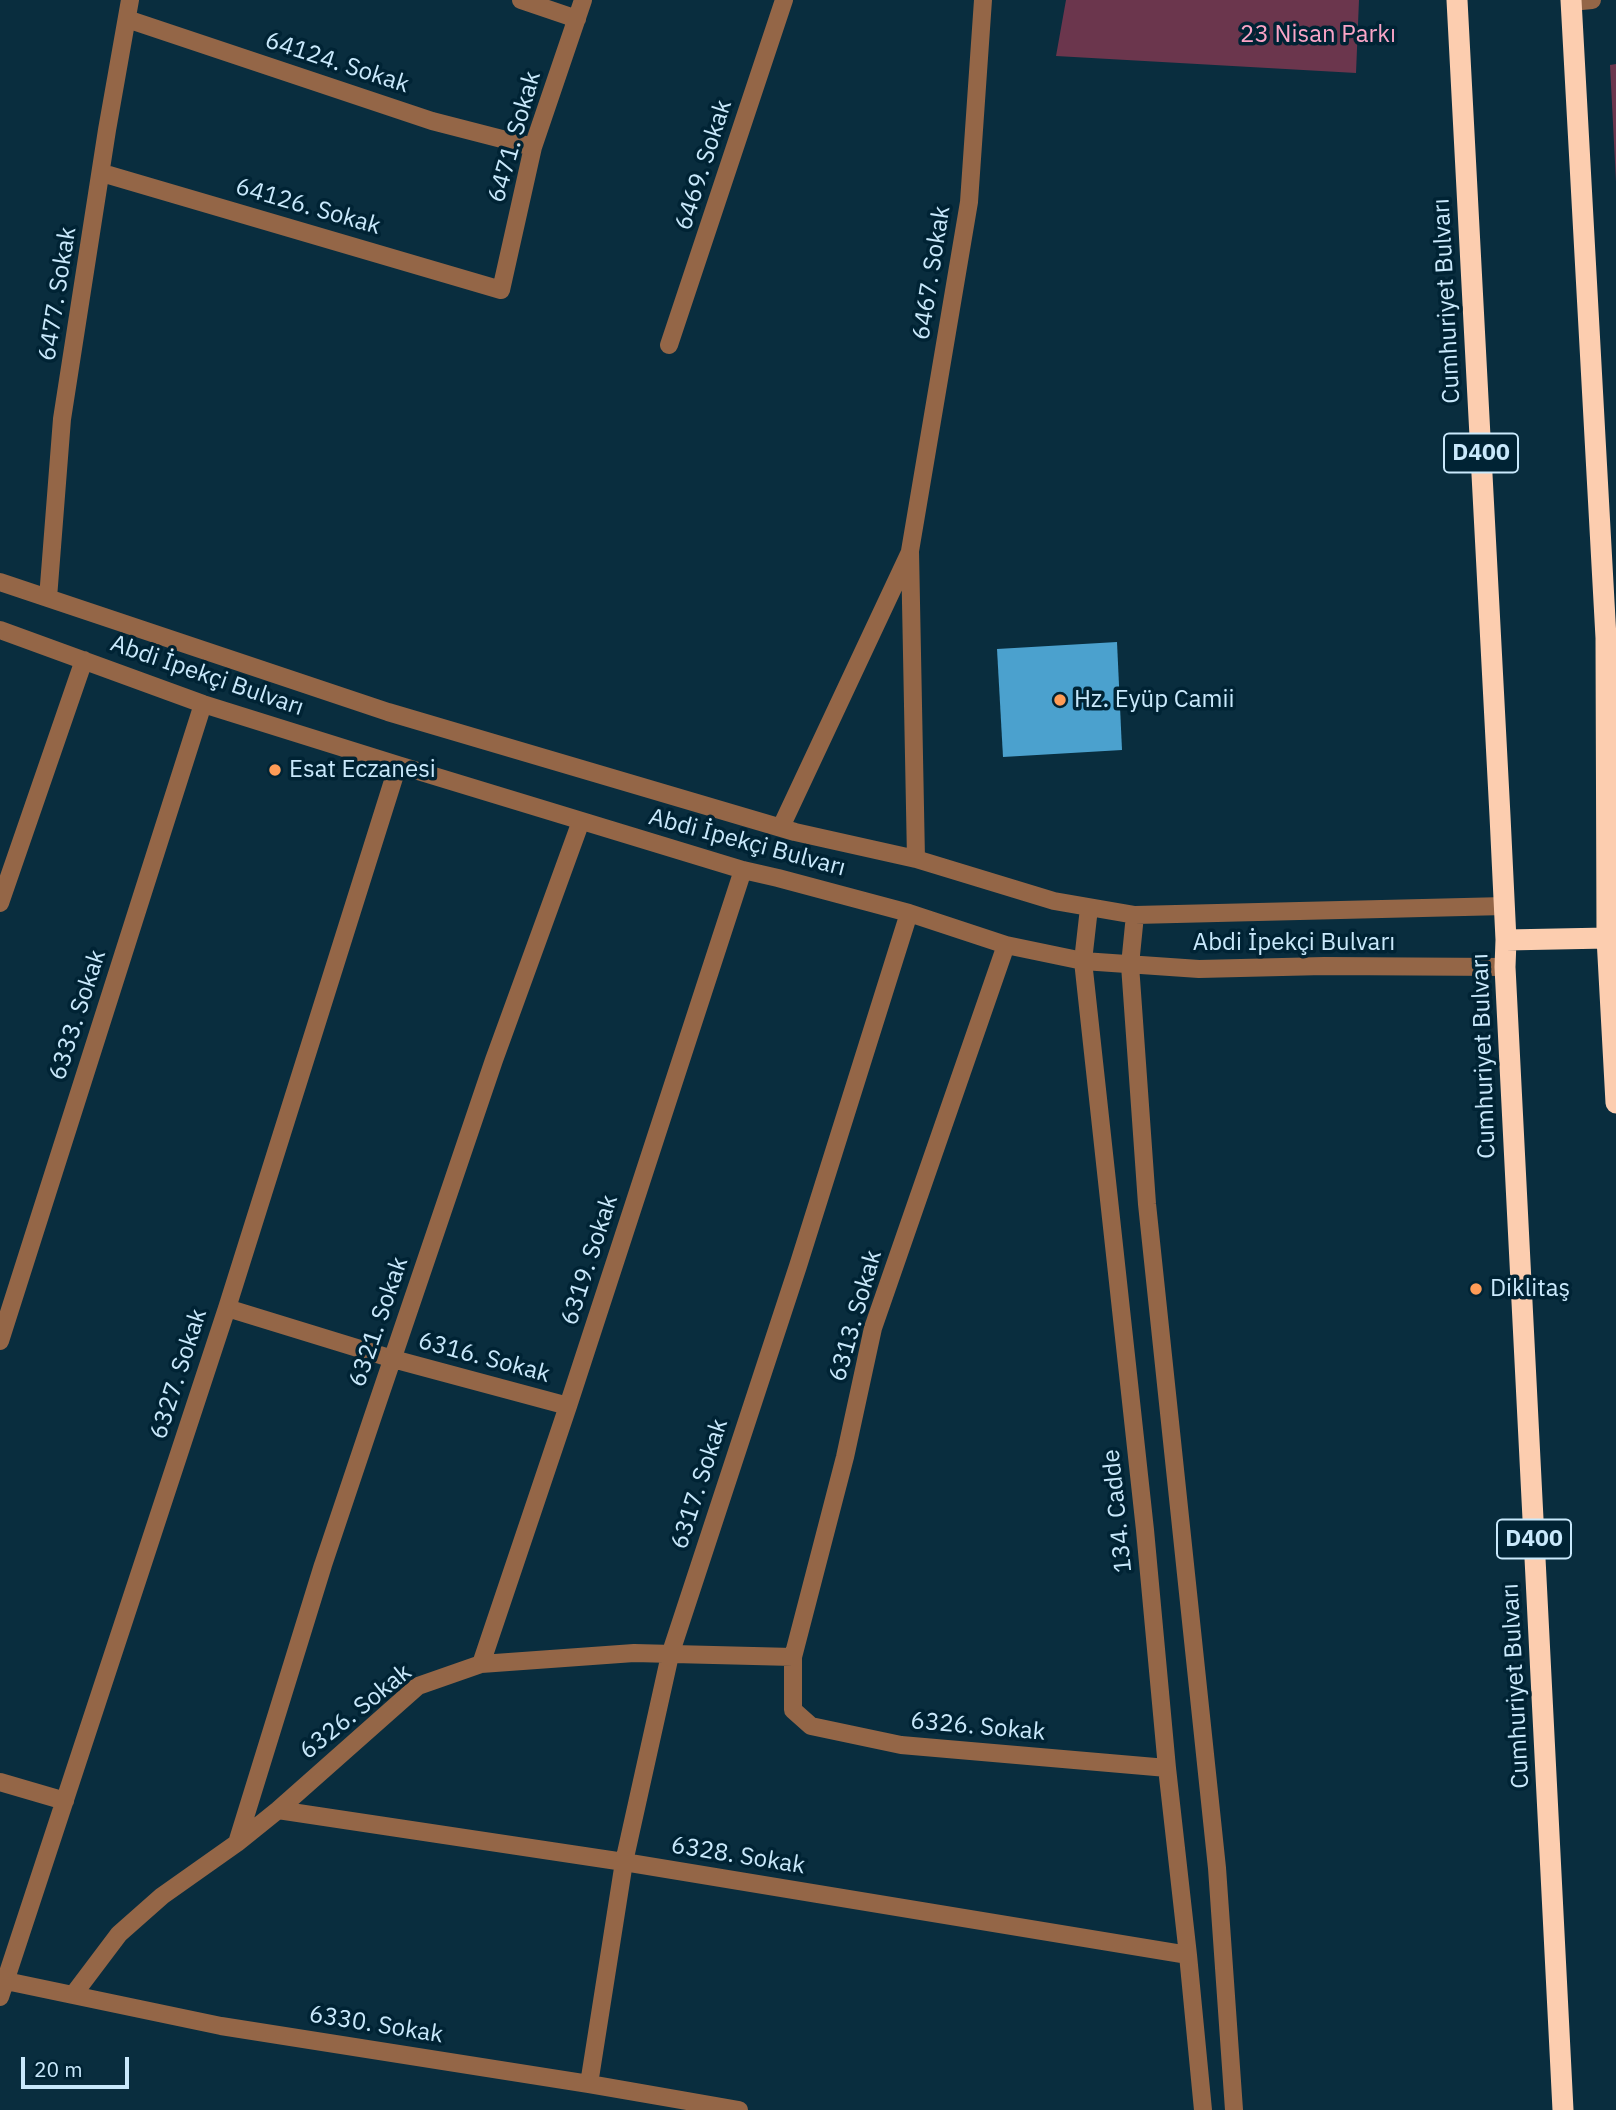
<!DOCTYPE html>
<html>
<head>
<meta charset="utf-8">
<style>
	body { margin:0 }
	#map { position:relative; width:1616px; height:2110px; overflow:hidden; background:#092d3e; font-family:"IBM Plex Sans",sans-serif }
	canvas { display:block }
	.scale { position:absolute; left:21px; top:2057px; width:108px; height:32px; box-sizing:border-box; border:4px solid #c9e9fc; border-top:0; padding-left:9px; font-size:21px; line-height:24px; white-space:nowrap; color:#c9e9fc; -webkit-text-stroke:5px #002334; paint-order:stroke }
</style>
</head>
<body>
<div id="map">
<canvas width="1616" height="2110"></canvas>
<div class="scale">20 m</div>
</div>
<script>
const ctx = document.querySelector('canvas').getContext('2d');
ctx.lineJoin = 'round';
function fill(path, color) {
  ctx.fillStyle = color;
  ctx.fill(path, 'evenodd');
}
function poly(rows) {
  const path = new Path2D();
  for (const r of rows) {
    path.moveTo(r[0], r[1]);
    for (let i = 2; i < r.length; i += 2) path.lineTo(r[i], r[i + 1]);
  }
  return path;
}
function strokePath(path, color, width, dash) {
  ctx.strokeStyle = color;
  ctx.lineWidth = width;
  ctx.lineCap = dash ? 'butt' : 'round';
  ctx.setLineDash(dash || []);
  ctx.stroke(path);
}
function label(font, color, halo, rows, align = 'center') {
  ctx.font = font + ' "IBM Plex Sans",sans-serif';
  ctx.lineWidth = 7;
  ctx.setLineDash([]);
  ctx.textBaseline = 'middle';
  ctx.strokeStyle = halo;
  ctx.fillStyle = color;
  for (const [text, x, y, turn = 0] of rows) {
    ctx.save();
    ctx.translate(x, y);
    ctx.rotate((+turn || 0) * Math.PI / 180);
    ctx.textAlign = isNaN(turn) ? turn : align;
    if (halo) ctx.strokeText(text, 0, 0);
    ctx.fillText(text, 0, 0);
    ctx.restore();
  }
}
fill(poly([
	[1066,0,1359,0,1356,73,1056,56],
	[1616,64,1616,182,1610,65]
]), '#6b364d');
fill(poly([
	[1117,642,1122,750,1003,757,997,649]
]), '#4ba1ce');
strokePath(poly([
	[521,0,577,19],
	[1571,2,1592,0],
	[127,19,432,121,533,147],
	[102,173,501,290,533,147,583,0],
	[669,345,784,0],
	[0,582,388,712,795,832,916,859,1054,901,1135,915,1505,906],
	[48,598,62,419,107,130,130,0],
	[0,630,203,704,398,765,743,870,778,878,909,913,1006,945,1083,961,1199,969,1324,966,1505,967],
	[781,827,909,554],
	[916,859,910,551,969,202,983,0],
	[0,903,84,660],
	[1089,908,1083,961,1145,1530,1167,1768,1188,1955,1203,2110],
	[1135,915,1130,965,1147,1204,1217,1868,1234,2110],
	[1006,945,873,1328,845,1457,793,1657,793,1710,811,1726,901,1745,1167,1768],
	[227,1308,393,1359,568,1406],
	[0,1341,203,704],
	[481,1664,568,1406,743,870],
	[0,1782,65,1801],
	[278,1810,624,1862,1188,1955],
	[237,1843,323,1565,372,1419,494,1060,581,821],
	[6,1981,221,2026,589,2084,739,2110],
	[73,1995,119,1934,162,1896,237,1843,278,1810,418,1686,481,1664,634,1653,793,1657],
	[0,1997,227,1308,398,765],
	[589,2084,624,1862,670,1655,798,1266,909,913]
]), '#946647', 18);
strokePath(poly([
	[1457,0,1500,816,1506,940,1505,967,1563,2110],
	[1571,0,1606,638,1607,938,1616,1103],
	[1506,940,1607,938]
]), '#fccdaf', 21);
for (const [x, y, r, color] of [
	[1060,700,7,"#fe9c57"],
	[275,770,7,"#fe9c57"],
	[1476,1289,7,"#fe9c57"]
]) {
  const dot = new Path2D();
  dot.arc(x, y, r, 0, 2 * Math.PI);
  ctx.fillStyle = color;
  ctx.fill(dot);
  strokePath(dot, '#002334', 2.5);
}
for (const [x, y, w] of [
	[1481,453,74],
	[1534,1539,74]
]) {
  const box = new Path2D();
  box.roundRect(x - w / 2, y - 19.5, w, 39, 5);
  ctx.fillStyle = '#002334';
  ctx.fill(box);
  strokePath(box, '#c9e9fc', 2);
}
label('bold 23px', '#c9e9fc', null, [
	["D400",1481,453],
	["D400",1534,1539]
]);
label('24px', '#faa5c7', '#002334', [
	["23 Nisan Parkı",1318,35]
]);
label('24px', '#c9e9fc', '#002334', [
	["64124. Sokak",337,63,18],
	["6471. Sokak",515,137,-74],
	["6469. Sokak",704,165,-72],
	["64126. Sokak",308,207,16],
	["6467. Sokak",932,273,-81],
	["6477. Sokak",58,294,-81],
	["Cumhuriyet Bulvarı",1447,301,-93],
	["Abdi İpekçi Bulvarı",207,676,19],
	["Abdi İpekçi Bulvarı",747,843,15],
	["Abdi İpekçi Bulvarı",1294,943],
	["6333. Sokak",78,1015,-72],
	["Cumhuriyet Bulvarı",1484,1056,-92],
	["6319. Sokak",590,1260,-72],
	["6313. Sokak",856,1316,-74],
	["6321. Sokak",379,1322,-71],
	["6316. Sokak",484,1358,15],
	["6327. Sokak",179,1374,-72],
	["6317. Sokak",700,1484,-72],
	["134. Cadde",1118,1511,-96],
	["Cumhuriyet Bulvarı",1516,1686,-93],
	["6326. Sokak",356,1712,-39],
	["6326. Sokak",978,1727,5],
	["6328. Sokak",738,1856,9],
	["6330. Sokak",376,2025,9]
]);
label('24px', '#c9e9fc', '#002334', [
	["Hz. Eyüp Camii",1074,700],
	["Esat Eczanesi",289,770],
	["Diklitaş",1490,1289]
], 'left');
</script>
</body>
</html>
